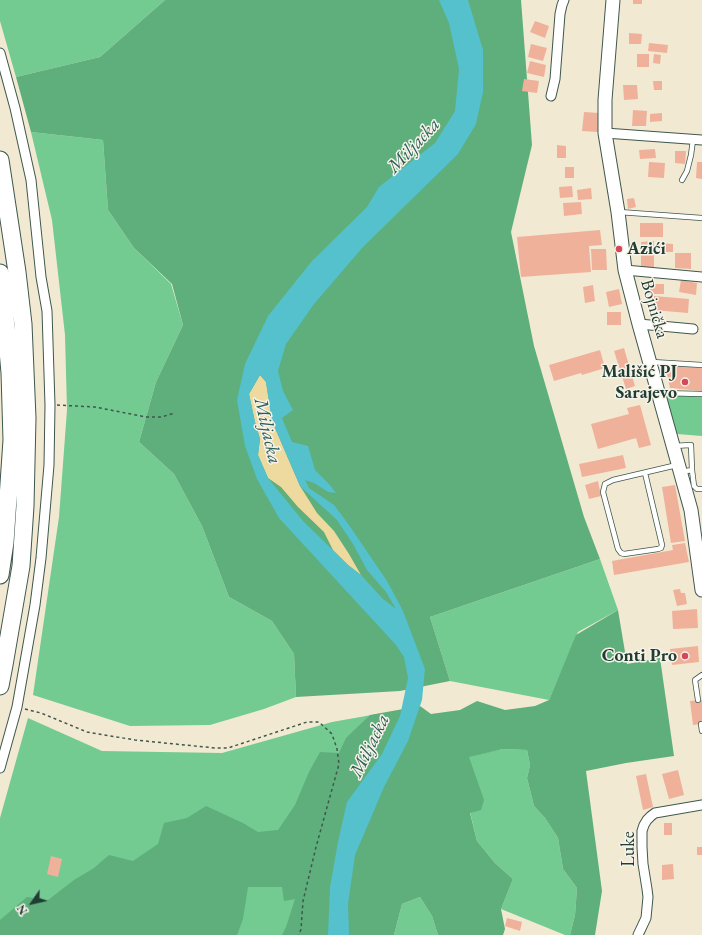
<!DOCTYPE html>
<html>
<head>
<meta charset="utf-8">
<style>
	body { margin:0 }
	#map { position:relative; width:702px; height:935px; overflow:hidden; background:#f2e9d2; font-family:"EB Garamond",serif }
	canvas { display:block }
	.north { position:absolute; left:12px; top:883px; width:40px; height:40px; -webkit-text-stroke:3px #f7f3e8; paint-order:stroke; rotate:236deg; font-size:11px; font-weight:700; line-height:16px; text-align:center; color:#1f3d34 }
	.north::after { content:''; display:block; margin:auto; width:14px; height:18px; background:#1f3d34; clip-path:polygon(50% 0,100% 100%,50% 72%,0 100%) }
</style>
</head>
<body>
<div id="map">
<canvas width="702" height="935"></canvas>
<div class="north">N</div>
</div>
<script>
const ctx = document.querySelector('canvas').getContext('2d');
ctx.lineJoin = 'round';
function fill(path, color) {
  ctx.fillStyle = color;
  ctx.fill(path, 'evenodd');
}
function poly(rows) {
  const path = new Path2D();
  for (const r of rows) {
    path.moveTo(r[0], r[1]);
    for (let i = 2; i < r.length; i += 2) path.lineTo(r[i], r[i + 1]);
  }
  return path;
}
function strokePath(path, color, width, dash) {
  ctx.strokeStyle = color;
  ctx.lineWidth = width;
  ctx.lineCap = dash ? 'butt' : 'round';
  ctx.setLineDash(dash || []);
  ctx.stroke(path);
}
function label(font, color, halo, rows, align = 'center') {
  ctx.font = font + ' "EB Garamond",serif';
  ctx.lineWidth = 3;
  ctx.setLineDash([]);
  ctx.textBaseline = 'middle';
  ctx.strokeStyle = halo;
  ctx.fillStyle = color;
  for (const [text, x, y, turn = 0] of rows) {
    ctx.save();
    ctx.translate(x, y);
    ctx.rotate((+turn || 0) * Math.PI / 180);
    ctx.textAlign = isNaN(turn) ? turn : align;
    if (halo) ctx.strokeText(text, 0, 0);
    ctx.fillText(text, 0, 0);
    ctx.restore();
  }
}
fill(poly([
	[0,0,165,0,100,57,16,77,0,21],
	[31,132,103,140,108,210,134,248,171,284,183,325,156,382,139,442,174,474,202,526,229,597,272,621,294,654,296,697,264,709,210,725,130,726,33,695,59,517,67,410,65,335,52,220],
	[662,390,702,394,702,436,677,434],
	[600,559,618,610,578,632,549,700,450,681,430,617],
	[383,713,312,935,0,935,0,818,28,718,102,751,222,753,332,722],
	[503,749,527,750,530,765,527,778,534,806,545,818,558,838,563,869,577,888,575,915,570,935,565,935,501,909,513,879,495,863,477,841,470,812,469,756],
	[420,897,432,916,438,935,394,935,402,904]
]), '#73cb91');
fill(poly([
	[165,0,521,0,532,145,511,232,534,346,584,517,600,559,430,617,450,681,400,691,296,697,294,654,272,621,229,597,202,526,174,474,139,442,156,382,183,325,172,284,134,248,108,210,103,140,31,132,16,77,100,57],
	[618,610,627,664,660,658,674,756,626,763,586,771,602,891,595,935,570,935,575,915,577,888,563,869,558,838,545,818,534,806,527,778,530,765,527,750,503,749,469,757,484,800,481,810,470,813,477,841,495,863,513,879,501,909,505,929,503,935,438,935,432,916,420,897,402,904,394,935,282,935,286,927,295,899,284,901,282,887,248,887,243,919,237,935,0,935,0,920,27,897,48,900,74,880,94,868,109,855,133,861,158,844,164,823,187,818,206,806,243,823,258,832,278,830,295,805,309,772,320,752,339,753,346,738,370,715,420,706,431,714,460,710,477,701,505,710,535,706,549,700,576,635]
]), '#5eaf7b');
fill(poly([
	[260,375,266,382,272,421,300,486,317,513,334,531,349,554,361,575,348,565,333,550,324,532,298,507,281,487,268,478,258,455,260,439,255,422,249,394]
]), '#eeda9e');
fill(poly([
	[439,0,468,0,483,50,483,92,476,124,458,154,363,247,314,304,286,344,278,371,283,391,293,410,282,418,292,442,308,446,315,470,329,484,336,493,328,492,314,483,305,480,309,488,334,505,349,525,387,581,403,611,425,669,422,700,408,741,384,787,355,855,348,904,349,935,328,935,330,887,338,842,347,802,382,754,400,716,408,678,404,657,396,645,279,518,257,479,245,446,237,400,245,364,268,316,312,261,367,207,379,187,435,143,455,111,459,69,449,23],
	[260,375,266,382,272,421,300,486,337,520,353,544,367,570,386,592,396,609,382,598,361,575,348,565,303,521,268,478,258,455,260,439,255,422,249,394]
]), '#54c1cd');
fill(poly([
	[633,0,642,0,642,4,633,4],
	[535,21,549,26,545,38,530,32],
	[629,33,642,34,641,44,629,44],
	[649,43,668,45,667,53,648,51],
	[531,44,547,48,543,61,528,57],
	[637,54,649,54,649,67,637,67],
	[654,54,661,55,660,64,653,63],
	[530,61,546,65,544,77,527,73],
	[524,79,539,81,537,93,522,91],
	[653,81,662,81,662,90,654,90],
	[623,85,637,85,638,99,624,100],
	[633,110,647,111,646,126,632,126],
	[584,112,599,113,598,132,582,131],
	[662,113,662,121,650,122,650,114],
	[557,145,566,146,566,158,557,158],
	[655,149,656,158,640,159,639,150],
	[675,151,686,151,685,164,675,163],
	[649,162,665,163,664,178,648,177],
	[697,162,702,162,702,179,696,178],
	[565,167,574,167,574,178,565,178],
	[572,186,573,197,560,198,559,187],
	[591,188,592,199,578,200,577,190],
	[634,198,636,207,628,209,627,199],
	[581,202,582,214,564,216,563,203],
	[640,223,663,223,663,237,640,237],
	[600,230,602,245,589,246,591,272,521,277,517,237],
	[654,241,654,268,641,268,641,242],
	[660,243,673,244,673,252,660,252],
	[591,249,606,249,607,270,592,270],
	[675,253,691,253,691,269,675,268],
	[681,280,697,283,696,295,679,292],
	[644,284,664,284,664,294,644,294],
	[593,285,595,301,585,303,583,287],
	[619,289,622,304,609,307,606,292],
	[654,296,689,299,688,313,653,310],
	[607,312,621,312,621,325,607,325],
	[624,348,635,386,626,389,614,351],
	[600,350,605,368,582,375,581,373,554,381,549,365],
	[668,365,702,368,702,391,670,388,667,375],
	[640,405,651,445,639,448,636,438,598,449,591,424,629,414,627,408],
	[623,455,626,468,582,477,579,464],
	[598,481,601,496,589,499,585,485],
	[675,485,685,541,671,543,662,487],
	[685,543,689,562,614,575,612,561,673,550,672,545],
	[680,589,681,593,685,593,687,604,677,606,673,590],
	[697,609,698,628,673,629,672,611],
	[698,646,699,662,672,665,670,649],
	[702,700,702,724,693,725,690,701],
	[678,770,684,795,669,799,662,774],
	[646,774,653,807,643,810,636,776],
	[664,823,672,823,672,835,664,835],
	[697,847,702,847,702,855,697,855],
	[51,856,62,859,58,877,47,874],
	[673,864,674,879,662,880,662,865],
	[507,918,522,922,520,931,505,926]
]), '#f0b19b');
const lane = poly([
	[682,180,687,171,691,155,693,140],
	[619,212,702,218],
	[652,362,702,365],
	[660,393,702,394],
	[674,446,690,445,691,445,692,470],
	[681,472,692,470,694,486,697,489,702,489],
	[645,473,662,545,661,548,658,549,624,554,621,553,618,549,603,492,605,484,613,480,677,465],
	[698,700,695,680,702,675],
	[701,724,702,731]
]);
const street = poly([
	[0,53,15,108,31,180,41,277,47,311,50,405,49,465,41,558,35,605,17,707,0,768],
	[551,96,555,79,560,14,562,5,564,0],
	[605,133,702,140],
	[625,270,702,277],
	[639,324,693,329],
	[638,935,646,918,648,897,647,889,643,864,642,847,642,831,644,825,647,820,651,816,655,813,702,805]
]);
const secondary = poly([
	[613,0,605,100,605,133,618,212,625,270,639,324,691,510,702,590]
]);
const highway = poly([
	[0,160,17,272,23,324,27,418,25,506,21,566,4,665,0,686],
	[0,273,4,305,10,373,12,440,5,542,0,575]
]);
strokePath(lane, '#3f574c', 6);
strokePath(street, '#3f574c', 11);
strokePath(secondary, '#3f574c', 15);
strokePath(highway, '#3f574c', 19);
strokePath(poly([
	[57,405,95,407,146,417,161,417,175,413],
	[25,709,41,713,87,732,135,740,215,748,228,748,307,722,319,722,332,734,337,749,339,764,316,847,303,901,301,929,299,935]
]), '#3f574c', 1.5, [3, 3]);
strokePath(lane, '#fff', 4.5);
strokePath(street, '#fff', 9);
strokePath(secondary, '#fff', 13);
strokePath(highway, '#fff', 17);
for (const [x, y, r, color] of [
	[619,249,4,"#d1495b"],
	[685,382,4,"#d1495b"],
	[685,656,4,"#d1495b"]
]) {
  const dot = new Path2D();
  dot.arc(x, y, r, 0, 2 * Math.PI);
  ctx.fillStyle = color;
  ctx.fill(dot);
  strokePath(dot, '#f7f3e8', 1.5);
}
label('bold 18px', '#1f3d34', '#f7f3e8', [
	["Azići",627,249,"left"],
	["Mališić PJ",677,372],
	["Sarajevo",677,393],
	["Conti Pro",677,656]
], 'right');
label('18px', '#1f3d34', '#f7f3e8', [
	["Bojnička",654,309,74],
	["Luke",629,849,-90]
]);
label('italic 19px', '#2c5e5a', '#f7f3e8', [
	["Miljacka",414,146,-47],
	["Miljacka",267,431,77],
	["Miljacka",370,746,-64]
]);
</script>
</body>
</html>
